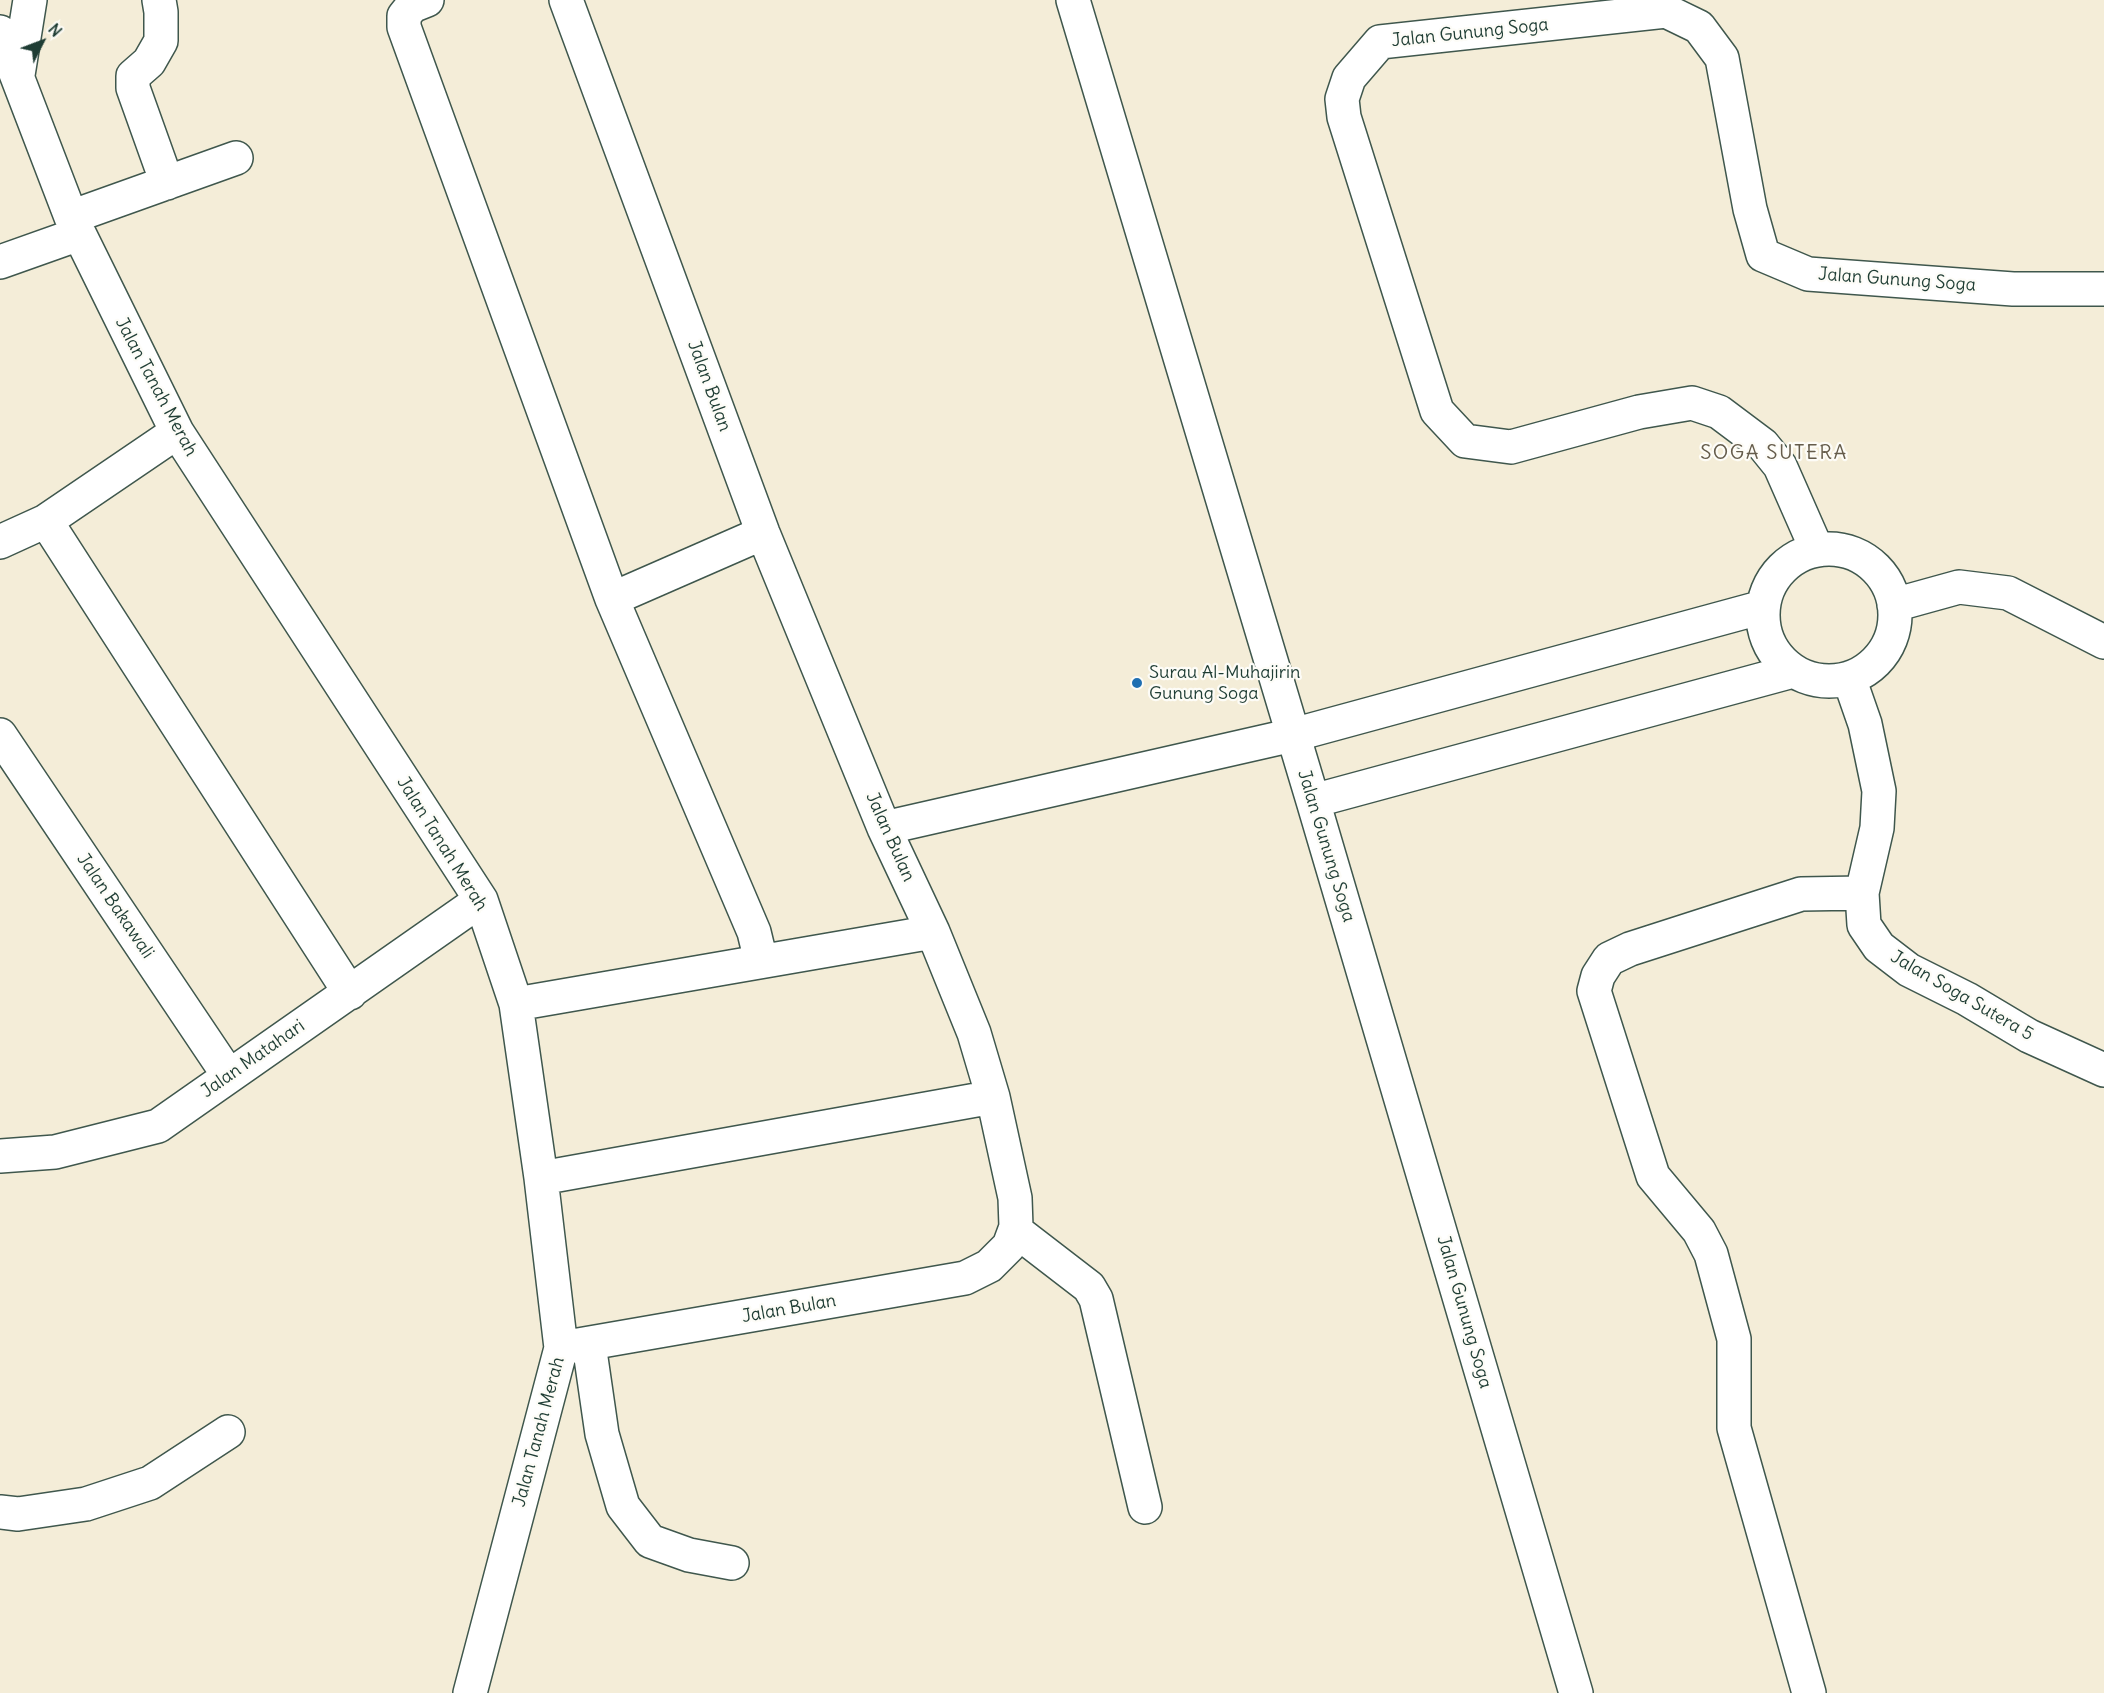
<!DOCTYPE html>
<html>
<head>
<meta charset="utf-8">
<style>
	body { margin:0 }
	#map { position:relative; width:2104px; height:1693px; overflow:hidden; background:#f4edd8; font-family:Delius,sans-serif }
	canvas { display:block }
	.north { position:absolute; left:12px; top:12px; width:60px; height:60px; -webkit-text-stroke:4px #fdfcf7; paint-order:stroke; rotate:48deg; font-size:16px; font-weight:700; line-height:24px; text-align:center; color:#1f3d34 }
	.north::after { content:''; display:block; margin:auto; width:21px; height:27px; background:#1f3d34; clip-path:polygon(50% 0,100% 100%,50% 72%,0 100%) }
</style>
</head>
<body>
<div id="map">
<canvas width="2104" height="1693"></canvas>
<div class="north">N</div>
</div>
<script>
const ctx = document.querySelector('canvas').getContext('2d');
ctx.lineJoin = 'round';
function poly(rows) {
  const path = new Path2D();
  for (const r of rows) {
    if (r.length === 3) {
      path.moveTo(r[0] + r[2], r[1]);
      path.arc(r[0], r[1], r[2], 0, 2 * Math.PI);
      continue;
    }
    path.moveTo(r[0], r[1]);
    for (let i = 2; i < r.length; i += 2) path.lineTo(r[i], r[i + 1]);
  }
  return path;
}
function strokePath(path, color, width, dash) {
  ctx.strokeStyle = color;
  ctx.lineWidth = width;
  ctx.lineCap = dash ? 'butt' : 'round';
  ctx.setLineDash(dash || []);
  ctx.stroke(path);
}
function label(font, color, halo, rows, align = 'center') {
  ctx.font = font + ' Delius,sans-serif';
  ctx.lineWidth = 4.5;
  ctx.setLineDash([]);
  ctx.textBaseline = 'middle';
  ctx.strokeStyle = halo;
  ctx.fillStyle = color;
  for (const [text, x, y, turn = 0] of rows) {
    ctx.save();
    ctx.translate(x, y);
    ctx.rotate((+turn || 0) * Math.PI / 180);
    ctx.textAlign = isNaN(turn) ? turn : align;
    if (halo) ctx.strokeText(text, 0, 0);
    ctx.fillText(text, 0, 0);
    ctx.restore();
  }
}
const minor = poly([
	[159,0,161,12,161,41,149,62,133,76,133,88,167,183],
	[427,0,412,6,404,16,404,27,612,599,754,932,761,961],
	[1073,0,1313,801,1576,1693],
	[0,32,71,217,177,432,481,900,516,1004,541,1178,561,1348,470,1693],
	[18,75,30,0],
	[71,217,236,158],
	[0,262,79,234],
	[46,521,350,993],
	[0,542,46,521,177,432],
	[1829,615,66],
	[1817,550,1780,466,1763,445,1719,412,1692,403,1639,412,1511,447,1465,441,1437,411,1344,117,1342,99,1349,78,1380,42,1666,11,1699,27,1722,58,1750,209,1763,255,1808,274,2013,289,2104,289],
	[612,599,763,533],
	[1894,605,1959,587,2008,593,2104,642],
	[1849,678,1865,724,1879,791,1877,828,1862,893,1864,925,1879,947,1909,970,1967,999,2029,1036,2104,1070],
	[0,735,229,1076],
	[1313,801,1793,671],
	[884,828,1293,735,1763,607],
	[516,1004,933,932],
	[0,1156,55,1152,158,1126,481,900],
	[541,1178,993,1097],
	[1015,1230,1089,1287,1096,1299,1145,1507],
	[589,1344,602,1434,623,1506,650,1541,689,1555,732,1563],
	[561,1348,965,1278,989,1266,1009,1246,1016,1227,1015,1198,993,1097,974,1033,933,932,884,828,763,533,566,0],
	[0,1512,18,1514,86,1504,150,1483,228,1432],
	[1809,1693,1734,1428,1734,1339,1711,1254,1699,1231,1653,1176,1594,991,1598,976,1609,959,1630,949,1801,894,1862,893]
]);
strokePath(minor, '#3f574d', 36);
strokePath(minor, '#fff', 33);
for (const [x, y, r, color] of [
	[1137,683,6,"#1f6fb2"]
]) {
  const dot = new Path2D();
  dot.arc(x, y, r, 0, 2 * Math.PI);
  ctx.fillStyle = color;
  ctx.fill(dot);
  strokePath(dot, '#fdfcf7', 2);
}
label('18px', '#1f3d34', '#fdfcf7', [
	["Jalan Gunung Soga",1470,33,-6],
	["Jalan Gunung Soga",1897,280,4],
	["Jalan Bulan",709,386,70],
	["Jalan Tanah Merah",156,387,62],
	["Jalan Bulan",890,837,66],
	["Jalan Tanah Merah",442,844,58],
	["Jalan Gunung Soga",1326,846,73],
	["Jalan Bakawali",115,906,56],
	["Jalan Soga Sutera 5",1962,996,30],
	["Jalan Matahari",253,1059,-35],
	["Jalan Bulan",789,1309,-10],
	["Jalan Gunung Soga",1464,1312,74],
	["Jalan Tanah Merah",539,1432,-75]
]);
label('18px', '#1f3d34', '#fdfcf7', [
	["Surau Al-Muhajirin",1149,673],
	["Gunung Soga",1149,694]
], 'left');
ctx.letterSpacing = '1.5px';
label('20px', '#655c4b', '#fdfcf7', [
	["SOGA SUTERA",1774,453]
]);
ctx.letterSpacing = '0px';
</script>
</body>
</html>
